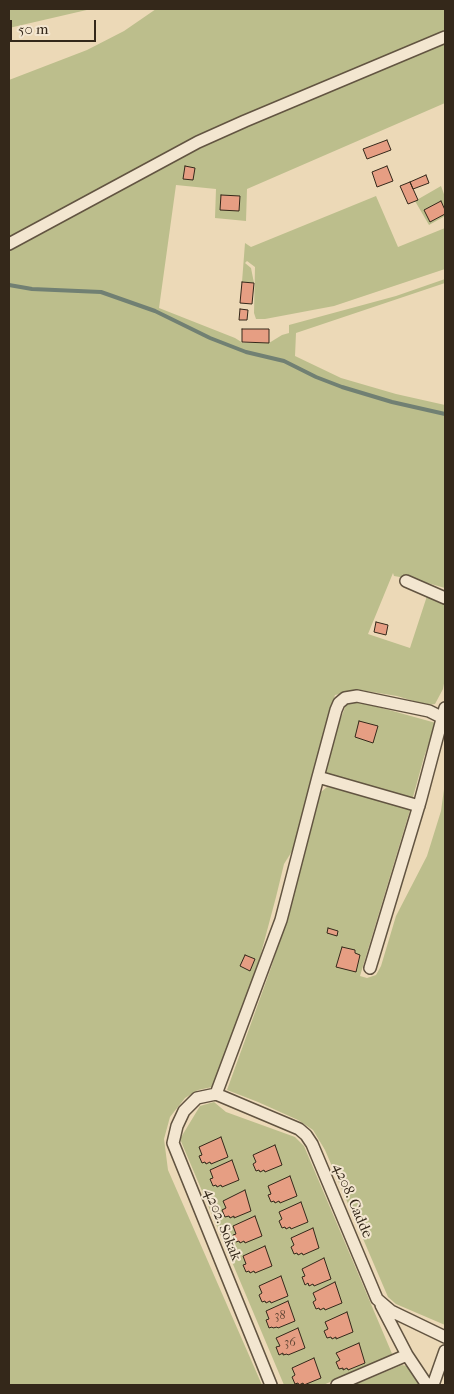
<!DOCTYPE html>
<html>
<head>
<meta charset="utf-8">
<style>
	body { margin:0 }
	#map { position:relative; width:454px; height:1394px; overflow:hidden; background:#ecd9b7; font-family:"IM FELL French Canon",serif }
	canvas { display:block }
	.frame { position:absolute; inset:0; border:10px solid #34281a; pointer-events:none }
	.scale { position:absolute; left:10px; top:20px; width:86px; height:22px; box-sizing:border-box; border:2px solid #34281a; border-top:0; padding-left:6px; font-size:15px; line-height:18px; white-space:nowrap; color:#34281a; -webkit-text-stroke:4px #f3e6d0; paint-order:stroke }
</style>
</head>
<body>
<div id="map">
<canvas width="454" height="1394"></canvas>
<div class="frame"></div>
<div class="scale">50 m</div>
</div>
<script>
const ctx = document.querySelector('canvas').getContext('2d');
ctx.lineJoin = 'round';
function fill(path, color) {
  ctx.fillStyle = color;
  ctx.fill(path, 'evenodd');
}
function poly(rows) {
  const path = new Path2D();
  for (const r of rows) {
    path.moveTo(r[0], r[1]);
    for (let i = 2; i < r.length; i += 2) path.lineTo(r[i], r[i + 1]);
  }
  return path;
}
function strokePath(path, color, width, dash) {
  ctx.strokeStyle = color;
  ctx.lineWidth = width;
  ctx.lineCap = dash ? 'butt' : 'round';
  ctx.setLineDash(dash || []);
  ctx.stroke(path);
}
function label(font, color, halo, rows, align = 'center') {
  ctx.font = font + ' "IM FELL French Canon",serif';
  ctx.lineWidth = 4;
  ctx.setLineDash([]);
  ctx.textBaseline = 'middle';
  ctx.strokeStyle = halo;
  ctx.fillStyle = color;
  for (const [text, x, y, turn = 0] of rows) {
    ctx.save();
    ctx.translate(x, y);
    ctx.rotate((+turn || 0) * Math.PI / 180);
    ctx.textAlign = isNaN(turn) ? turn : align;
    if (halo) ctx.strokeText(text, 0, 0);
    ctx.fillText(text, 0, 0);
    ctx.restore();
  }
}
fill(poly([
	[9,9,91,9,9,28],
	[156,9,445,9,445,30,411,49,230,123,9,241,9,80,87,50,124,31],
	[445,43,445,103,247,189,246,221,215,218,216,189,176,185,159,308,235,338,243,343,269,343,282,335,289,333,289,325,396,296,445,279,445,283,296,333,295,356,341,378,396,394,445,405,445,588,417,580,394,576,393,573,368,634,410,648,427,596,437,599,445,604,445,678,443,689,435,704,427,705,397,696,360,690,335,695,324,729,311,788,294,848,284,864,276,897,255,976,212,1087,198,1090,185,1098,170,1117,164,1139,168,1170,262,1385,9,1385,9,251,179,159,251,123],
	[441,186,445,197,445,216,429,225,415,201],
	[376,196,398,247,445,228,445,269,334,306,265,319,256,319,254,313,255,267,247,261,245,263,251,268,254,283,242,282,245,243,251,247],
	[353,700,436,723,424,757,413,797,401,796,323,772,335,733,346,705],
	[445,782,445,1325,396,1304,388,1297,325,1150,313,1130,298,1120,258,1102,227,1090,271,968,288,915,313,816,321,792,327,787,341,789,410,810,360,976,367,978,376,975,381,966,396,916,427,856,441,811],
	[214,1102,226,1112,295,1137,304,1146,393,1356,323,1385,284,1385,180,1139,200,1106],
	[402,1365,407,1366,419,1385,354,1385]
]), '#bcbe8c');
strokePath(poly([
	[9,285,32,289,101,292,155,311,210,338,246,352,284,361,316,377,342,387,392,402,445,414]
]), '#718073', 4);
const building = poly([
	[387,140,391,150,367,159,363,149,387,140],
	[185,166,195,168,193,180,183,179,185,166],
	[387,166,393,181,377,187,372,172,387,166],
	[426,175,429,183,413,189,410,182,426,175],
	[410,182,418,200,408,204,400,186,410,182],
	[221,195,240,196,239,211,220,210,221,195],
	[441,201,445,210,445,214,430,222,424,210,441,201],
	[242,282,254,283,252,304,240,303,242,282],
	[240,309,248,310,247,320,239,320,240,309],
	[242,329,269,329,269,343,242,342,242,329],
	[376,622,388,625,386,635,374,632,376,622],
	[359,721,378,726,373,743,355,737,359,721],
	[328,928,338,931,337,936,327,933,328,928],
	[342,947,355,950,355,953,360,955,356,972,336,967,342,947],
	[245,955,255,959,250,971,240,966,245,955],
	[221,1137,228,1157,211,1164,210,1162,206,1164,205,1162,202,1163,199,1156,202,1155,199,1147,221,1137],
	[275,1145,282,1165,265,1172,264,1170,260,1172,259,1170,256,1171,253,1164,256,1162,253,1155,275,1145],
	[232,1160,239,1180,222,1187,221,1185,217,1187,216,1185,213,1186,210,1179,213,1178,210,1170,232,1160],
	[290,1176,297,1196,280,1203,279,1201,275,1203,274,1201,271,1202,268,1195,271,1194,268,1186,290,1176],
	[245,1190,251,1211,234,1218,234,1216,230,1218,229,1216,225,1217,222,1210,226,1208,223,1201,245,1190],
	[301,1202,308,1222,291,1229,290,1227,286,1229,285,1227,282,1228,279,1221,282,1219,279,1212,301,1202],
	[255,1216,262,1236,245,1243,244,1241,240,1243,239,1241,236,1242,233,1235,236,1234,233,1226,255,1216],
	[313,1228,319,1248,303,1255,302,1253,298,1255,297,1253,294,1254,291,1247,294,1245,291,1238,313,1228],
	[265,1246,272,1266,255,1273,254,1271,250,1273,249,1271,246,1272,243,1265,246,1264,243,1256,265,1246],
	[324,1258,331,1279,314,1286,313,1284,309,1286,308,1283,305,1285,302,1277,305,1276,302,1269,324,1258],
	[281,1276,288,1296,271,1303,270,1301,266,1303,265,1301,262,1302,259,1295,262,1293,259,1286,281,1276],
	[335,1282,342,1303,325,1310,324,1308,320,1310,319,1308,316,1309,313,1302,316,1300,313,1293,335,1282],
	[288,1301,295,1321,278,1328,277,1327,273,1328,272,1327,269,1328,266,1320,269,1319,266,1311,288,1301],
	[347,1312,353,1332,336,1339,336,1337,332,1339,331,1337,327,1338,324,1331,328,1329,325,1322,347,1312],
	[298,1328,305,1348,288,1355,287,1354,283,1355,283,1353,279,1355,276,1347,280,1346,276,1338,298,1328],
	[359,1343,365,1363,348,1370,347,1368,343,1370,343,1368,339,1369,336,1362,340,1360,336,1353,359,1343],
	[314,1358,321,1378,304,1385,303,1383,299,1385,298,1383,295,1384,292,1377,295,1375,292,1368,314,1358]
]);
fill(building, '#e69e83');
strokePath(building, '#34281a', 1);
const minor = poly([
	[9,244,198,142,245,121,445,37],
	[406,581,445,598],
	[419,806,318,777,336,710,339,703,345,698,357,696,429,711,445,719],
	[370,968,420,802,445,708],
	[216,1094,299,1129,306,1135,312,1144,377,1299,391,1311,445,1337],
	[216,1094,197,1098,184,1111,177,1126,173,1143,271,1385],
	[216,1094,281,920,318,777],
	[381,1305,407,1355,427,1385],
	[337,1385,407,1355],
	[433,1385,445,1351]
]);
strokePath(minor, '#625441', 14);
strokePath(minor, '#f3e6d0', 11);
label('12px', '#604634', null, [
	["38",280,1316],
	["36",290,1343]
]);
label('15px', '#34281a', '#f3e6d0', [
	["4208. Cadde",352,1201,67],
	["4202. Sokak",222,1225,68]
]);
</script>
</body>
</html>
